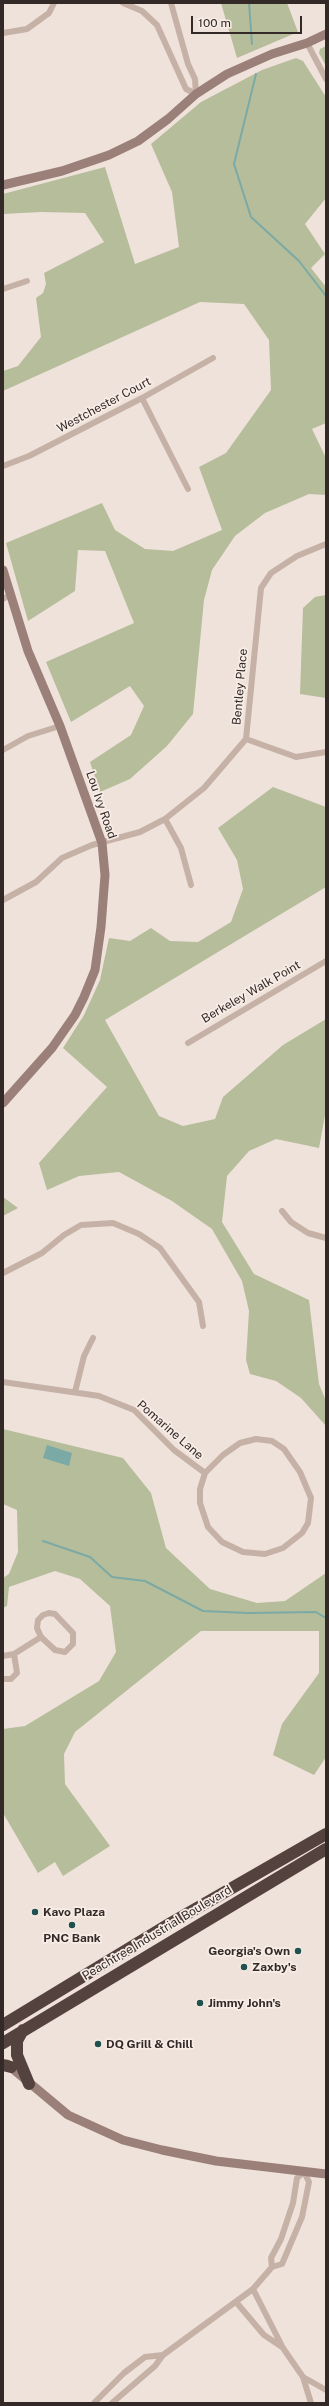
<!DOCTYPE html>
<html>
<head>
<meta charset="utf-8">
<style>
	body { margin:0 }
	#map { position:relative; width:329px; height:2406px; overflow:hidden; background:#efe2da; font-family:"Public Sans",sans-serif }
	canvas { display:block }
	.frame { position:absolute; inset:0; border:4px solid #332927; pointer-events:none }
	.scale { position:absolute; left:191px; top:16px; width:111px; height:18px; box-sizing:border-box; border:2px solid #332927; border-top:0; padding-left:5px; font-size:12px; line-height:14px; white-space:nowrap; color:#332927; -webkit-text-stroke:3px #f8ede6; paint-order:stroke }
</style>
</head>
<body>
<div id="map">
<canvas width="329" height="2406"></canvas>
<div class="frame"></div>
<div class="scale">100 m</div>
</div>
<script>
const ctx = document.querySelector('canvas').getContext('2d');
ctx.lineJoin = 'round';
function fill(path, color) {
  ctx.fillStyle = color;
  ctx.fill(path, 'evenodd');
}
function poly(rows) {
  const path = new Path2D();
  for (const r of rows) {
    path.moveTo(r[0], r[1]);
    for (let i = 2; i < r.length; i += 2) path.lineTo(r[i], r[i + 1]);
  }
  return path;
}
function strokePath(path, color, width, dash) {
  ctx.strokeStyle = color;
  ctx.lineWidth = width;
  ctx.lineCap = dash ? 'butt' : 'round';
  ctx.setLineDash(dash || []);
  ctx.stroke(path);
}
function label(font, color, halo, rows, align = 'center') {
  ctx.font = font + ' "Public Sans",sans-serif';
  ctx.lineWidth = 3.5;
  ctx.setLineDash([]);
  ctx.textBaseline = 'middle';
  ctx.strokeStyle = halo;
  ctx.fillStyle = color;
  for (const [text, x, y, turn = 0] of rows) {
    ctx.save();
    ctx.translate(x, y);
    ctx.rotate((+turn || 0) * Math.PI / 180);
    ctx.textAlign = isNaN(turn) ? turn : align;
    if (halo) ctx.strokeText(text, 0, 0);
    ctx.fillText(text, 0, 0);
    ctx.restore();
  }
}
fill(poly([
	[221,3,287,3,298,32,237,58],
	[326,46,326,66,319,53,320,49],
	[296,58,303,61,326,97,326,198,305,224,325,254,311,268,326,287,326,423,312,429,326,458,326,495,309,494,265,513,235,536,212,570,204,600,193,714,167,746,130,779,100,792,90,762,131,735,144,706,130,686,71,722,46,662,134,623,105,551,78,550,75,591,28,621,6,543,102,503,115,530,145,549,173,551,222,530,199,467,226,453,271,390,269,340,244,304,200,302,3,391,3,371,18,366,41,337,36,298,43,293,46,284,44,273,104,242,85,213,41,212,3,214,3,194,105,167,135,264,179,247,172,192,151,144,201,102,262,70],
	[326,595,326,698,300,694,303,608,315,597],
	[273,787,326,807,326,887,105,1020,159,1116,183,1126,215,1119,223,1097,283,1045,326,1019,326,1110,319,1148,276,1139,249,1151,227,1176,222,1222,254,1274,309,1300,319,1384,326,1401,326,1426,301,1398,276,1381,250,1374,246,1360,249,1311,242,1281,212,1229,172,1201,119,1172,79,1176,47,1190,39,1163,107,1087,63,1048,84,1015,100,980,109,938,130,941,151,928,170,941,198,942,231,922,243,889,237,860,218,828],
	[3,1197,18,1208,3,1216],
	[3,1429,123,1458,151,1493,166,1548,210,1589,257,1603,285,1601,326,1573,326,1757,314,1775,273,1755,282,1724,319,1673,319,1631,201,1631,75,1732,64,1754,65,1784,110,1846,63,1876,55,1862,38,1873,3,1813,3,1729,25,1726,99,1681,116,1652,110,1606,80,1579,55,1571,9,1587,7,1606,3,1608,3,1578,9,1574,18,1552,17,1510,3,1504]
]), '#b6bd9b');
fill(poly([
	[47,1445,72,1453,69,1466,43,1458]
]), '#7baaa6');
strokePath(poly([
	[249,3,252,44],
	[256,74,234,164,251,217,299,261,326,296],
	[43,1541,90,1557,112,1577,145,1581,203,1611,248,1613,316,1612,326,1618]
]), '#7baaa6', 2);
strokePath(poly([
	[123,3,142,11,157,25,186,89,196,94],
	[171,3,188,64,195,79,196,94],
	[3,33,27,29,49,13,54,3],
	[307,43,326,79],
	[3,289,27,281],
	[142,398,188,489],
	[3,466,29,456,142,398,213,358],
	[3,599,10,595],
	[246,739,296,757,326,752],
	[3,750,28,736,60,726],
	[165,819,181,848,191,885],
	[3,900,36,882,62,858,92,845,140,832,165,819,204,788,246,739,261,588,271,573,297,556,326,544],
	[188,1043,326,961],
	[282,1211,291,1222,308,1233,326,1238],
	[3,1273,42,1253,64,1235,81,1225,113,1223,139,1234,160,1248,199,1302,203,1326],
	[3,1382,99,1396,134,1410,174,1450,205,1473],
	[75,1392,84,1356,93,1338],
	[256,1439,272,1441,284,1449,300,1472,311,1498,308,1523,302,1533,283,1548,265,1554,243,1552,222,1542,208,1527,200,1503,200,1489,205,1473,223,1455,240,1443,256,1439],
	[49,1613,55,1614,73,1633,73,1644,65,1652,55,1650,41,1637,37,1628,38,1620,43,1615,49,1613],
	[3,1656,14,1654,41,1637],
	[3,1679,11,1679,17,1673,14,1654],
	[253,2289,283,2348,303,2377],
	[236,2302,264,2335,282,2347],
	[94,2403,124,2373,145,2357,163,2355],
	[112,2403,155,2366,163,2355,253,2289,272,2267,282,2264,302,2217,309,2182,304,2172,297,2178,293,2203,281,2239,271,2258,272,2267],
	[311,2403,303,2377,326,2390]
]), '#c6b1a7', 6);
strokePath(poly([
	[3,185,62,171,109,155,138,141,168,119,196,94,227,74,272,54,307,43,326,34],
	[3,570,28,651,60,726,102,843,105,875,101,927,95,970,84,997,75,1015,52,1048,3,1103],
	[7,2064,68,2115,123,2140,162,2150,216,2161,326,2174]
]), '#9a8078', 9);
strokePath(poly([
	[3,2025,171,1923,326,1834],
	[23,2030,17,2041,17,2055,29,2084],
	[3,2043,326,1849],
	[3,2065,11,2067]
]), '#54423e', 12);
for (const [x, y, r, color] of [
	[35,1912,4,"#1f524e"],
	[72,1925,4,"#1f524e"],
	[298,1951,4,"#1f524e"],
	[244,1967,4,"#1f524e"],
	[200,2003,4,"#1f524e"],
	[98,2044,4,"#1f524e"]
]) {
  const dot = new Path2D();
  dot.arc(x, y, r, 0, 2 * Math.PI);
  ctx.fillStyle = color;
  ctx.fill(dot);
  strokePath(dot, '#f8ede6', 1.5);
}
label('12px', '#332927', '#f8ede6', [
	["Westchester Court",104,405,-28],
	["Bentley Place",240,687,-85],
	["Lou Ivy Road",101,805,71],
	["Berkeley Walk Point",251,992,-30],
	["Pomarine Lane",170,1430,41],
	["Peachtree Industrial Boulevard",157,1933,-31]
]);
label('bold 12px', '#332927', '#f8ede6', [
	["Kavo Plaza",43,1912],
	["PNC Bank",72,1938,"center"],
	["Georgia's Own",290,1951,"right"],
	["Zaxby's",252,1967],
	["Jimmy John's",208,2003],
	["DQ Grill & Chill",106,2044]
], 'left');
</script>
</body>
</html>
